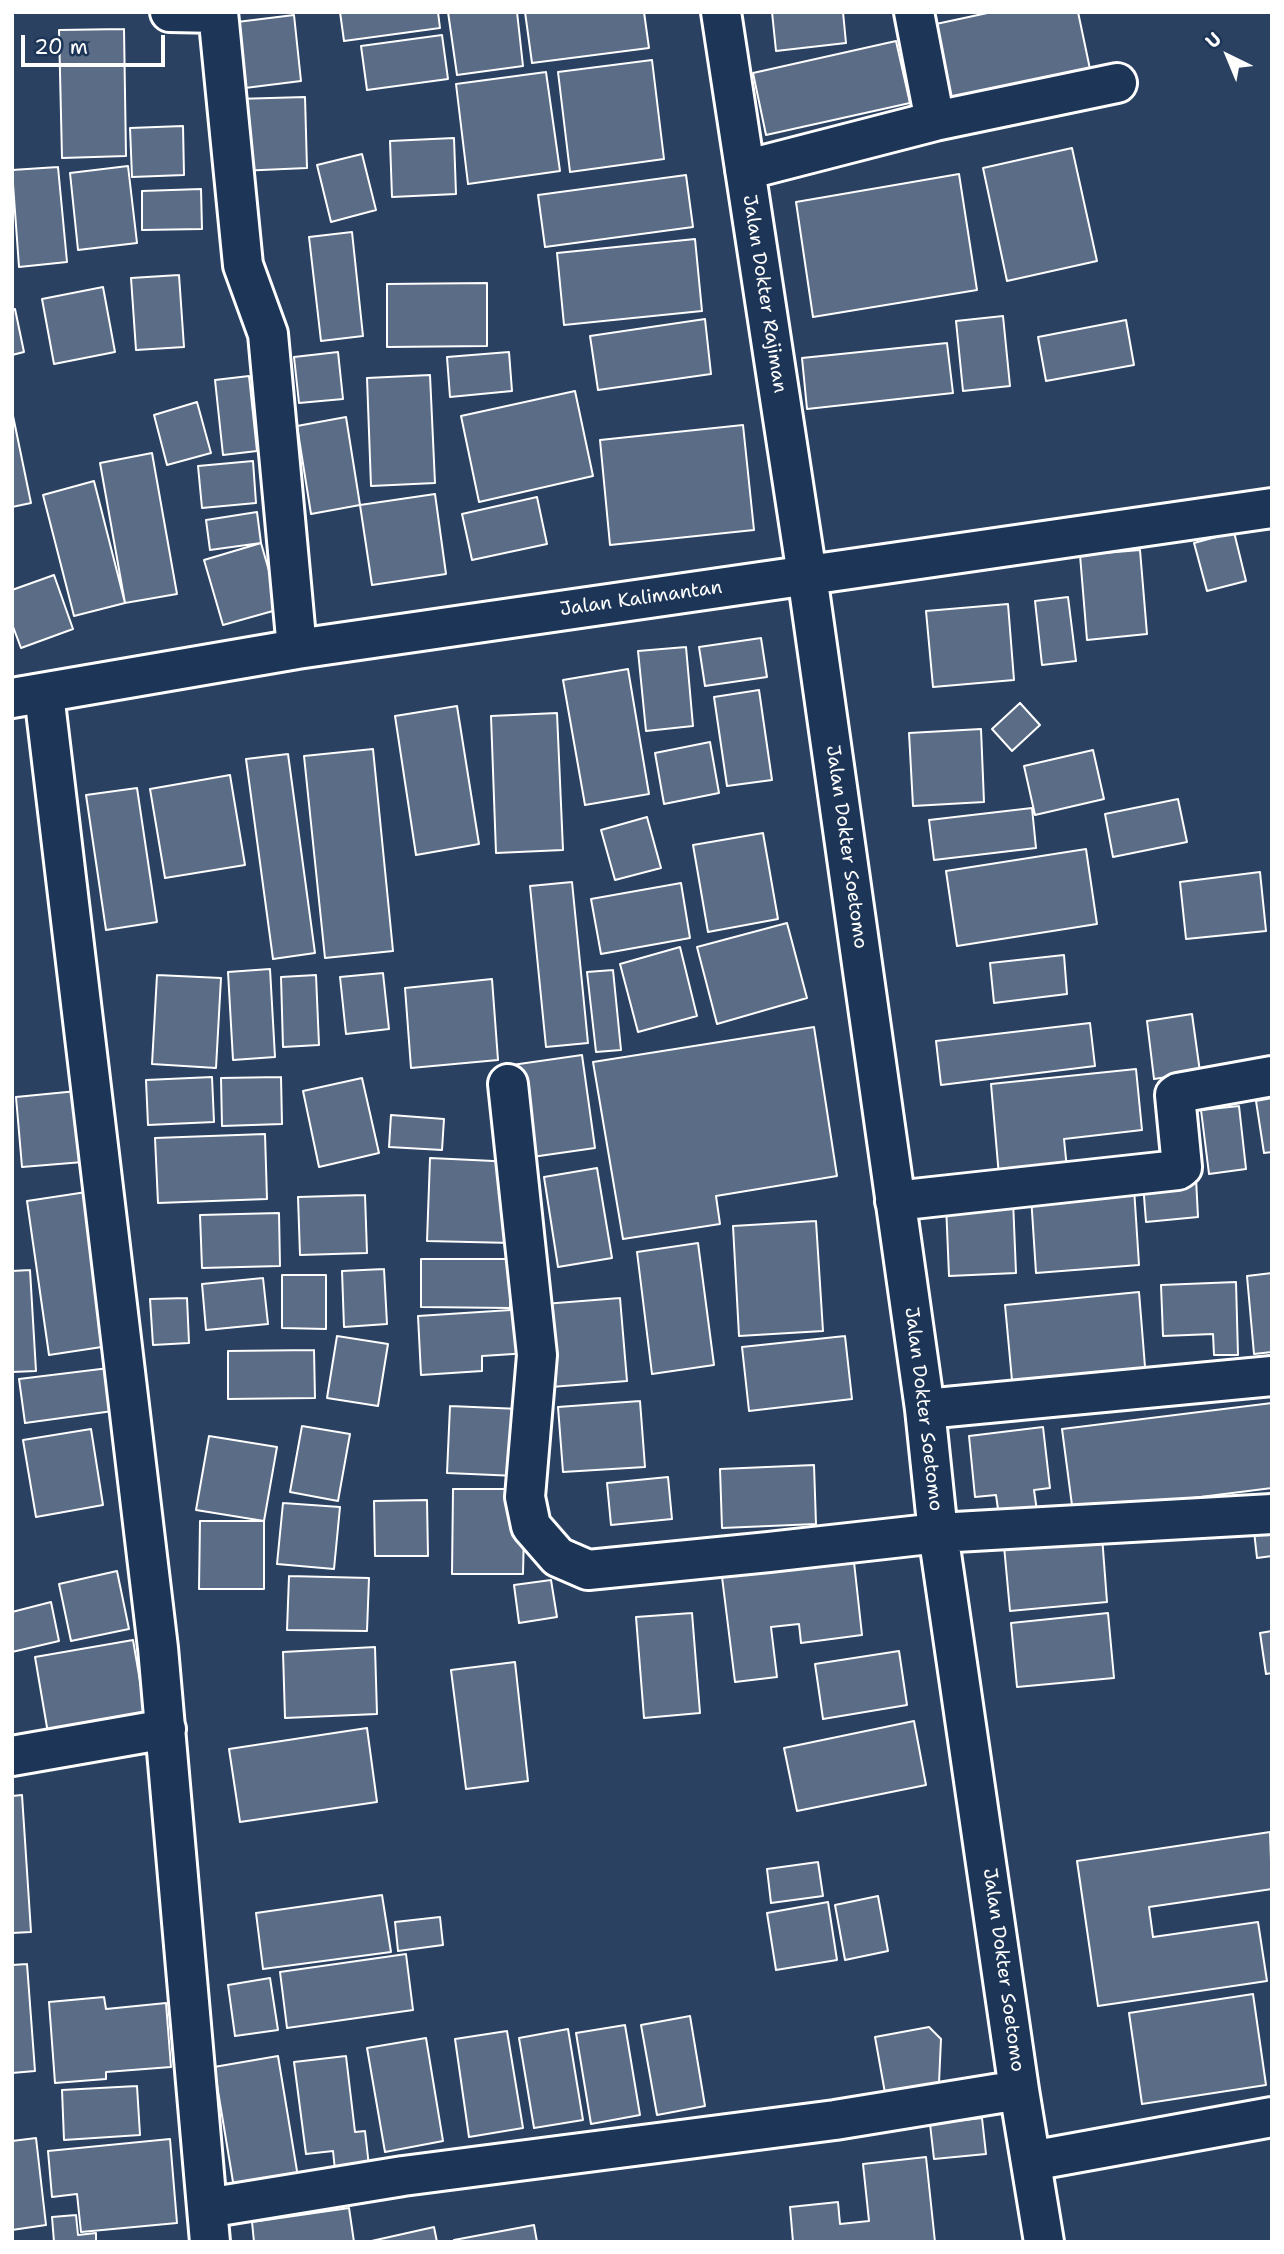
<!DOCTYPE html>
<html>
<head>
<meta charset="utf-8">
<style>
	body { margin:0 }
	#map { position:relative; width:1284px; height:2254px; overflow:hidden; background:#2a4161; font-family:"Shantell Sans",sans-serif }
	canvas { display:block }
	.frame { position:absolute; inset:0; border:14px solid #fff; pointer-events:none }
	.north { position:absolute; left:1193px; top:21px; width:70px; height:70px; -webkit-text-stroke:5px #1d3557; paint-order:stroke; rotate:317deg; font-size:19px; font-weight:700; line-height:28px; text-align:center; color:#fff }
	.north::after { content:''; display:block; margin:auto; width:24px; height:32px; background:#fff; clip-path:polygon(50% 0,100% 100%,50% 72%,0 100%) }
	.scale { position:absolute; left:21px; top:35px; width:144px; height:32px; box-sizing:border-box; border:4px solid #fff; border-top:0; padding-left:9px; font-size:21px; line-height:24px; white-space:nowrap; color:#fff; -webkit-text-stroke:5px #1d3557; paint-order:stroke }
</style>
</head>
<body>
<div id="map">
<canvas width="1284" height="2254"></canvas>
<div class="frame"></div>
<div class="north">U</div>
<div class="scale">20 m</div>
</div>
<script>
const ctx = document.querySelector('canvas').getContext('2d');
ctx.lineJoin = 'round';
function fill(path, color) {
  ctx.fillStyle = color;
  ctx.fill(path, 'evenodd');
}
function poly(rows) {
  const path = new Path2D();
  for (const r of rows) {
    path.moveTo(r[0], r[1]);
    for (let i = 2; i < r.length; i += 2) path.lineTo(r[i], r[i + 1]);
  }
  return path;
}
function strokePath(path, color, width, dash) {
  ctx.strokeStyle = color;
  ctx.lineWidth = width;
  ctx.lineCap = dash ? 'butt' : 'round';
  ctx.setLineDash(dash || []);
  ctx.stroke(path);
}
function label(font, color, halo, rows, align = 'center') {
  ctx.font = font + ' "Shantell Sans",sans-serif';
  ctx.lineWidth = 5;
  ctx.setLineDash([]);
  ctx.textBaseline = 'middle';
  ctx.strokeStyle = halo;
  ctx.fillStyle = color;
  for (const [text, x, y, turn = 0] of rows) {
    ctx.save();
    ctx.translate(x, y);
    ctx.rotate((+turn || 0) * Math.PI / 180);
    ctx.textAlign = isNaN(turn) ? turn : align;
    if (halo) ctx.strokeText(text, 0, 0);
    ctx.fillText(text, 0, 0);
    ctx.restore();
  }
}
const building = poly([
	[340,12,438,12,440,28,344,41,340,12],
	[448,12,517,12,523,66,457,75,448,12],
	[525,12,644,12,649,48,532,63,525,12],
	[772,12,843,12,846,43,776,51,772,12],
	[992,12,1078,12,1090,69,951,98,936,24,992,12],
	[294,15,301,81,237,89,229,23,294,15],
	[124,29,126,156,62,158,59,30,124,29],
	[442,35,448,79,367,90,361,46,442,35],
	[896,41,910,103,766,135,753,73,896,41],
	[652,60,664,159,570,172,558,72,652,60],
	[546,72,560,171,468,184,456,84,546,72],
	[305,97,307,168,239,171,236,99,305,97],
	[183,126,184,175,132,177,130,128,183,126],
	[454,138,456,194,392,197,390,141,454,138],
	[1072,148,1097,261,1007,281,983,168,1072,148],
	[362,154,376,210,331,222,317,165,362,154],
	[128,166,137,243,78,250,70,173,128,166],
	[58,167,67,262,19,267,12,170,58,167],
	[959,174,977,290,813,317,796,202,959,174],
	[686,175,693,227,545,247,538,195,686,175],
	[201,189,202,229,142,230,142,191,201,189],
	[352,232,363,336,321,341,309,237,352,232],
	[695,239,702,311,564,325,557,253,695,239],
	[179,275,184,347,136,350,131,278,179,275],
	[487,283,487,346,387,347,387,284,487,283],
	[103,287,115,352,54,364,42,299,103,287],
	[15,309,24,352,12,355,12,310,15,309],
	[1003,316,1010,386,963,391,956,321,1003,316],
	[705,319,711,374,598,390,590,336,705,319],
	[1126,320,1134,365,1046,381,1038,337,1126,320],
	[947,343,953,393,807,409,802,358,947,343],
	[338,352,343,399,299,403,294,357,338,352],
	[509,352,512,391,450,397,447,357,509,352],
	[430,375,435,483,371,486,367,378,430,375],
	[249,376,257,451,223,455,215,380,249,376],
	[575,391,593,476,479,502,461,416,575,391],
	[197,402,211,453,167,465,154,415,197,402],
	[12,411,31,503,12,507,12,411],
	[346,417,360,505,311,514,297,426,346,417],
	[743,425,754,530,610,545,600,440,743,425],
	[152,453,177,594,125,603,100,463,152,453],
	[253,461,256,503,202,508,198,466,253,461],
	[94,481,125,603,74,616,43,495,94,481],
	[435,494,446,574,372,585,360,505,435,494],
	[537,497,547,544,472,560,462,514,537,497],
	[257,512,261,543,210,550,206,520,257,512],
	[1234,532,1246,581,1207,591,1194,543,1234,532],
	[261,543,280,609,223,625,204,560,261,543],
	[1140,550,1147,634,1087,640,1080,555,1140,550],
	[54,575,73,629,21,648,12,624,12,590,54,575],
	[1068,597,1076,661,1042,665,1035,601,1068,597],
	[1008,604,1014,680,933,687,926,611,1008,604],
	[761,638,767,677,705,686,699,647,761,638],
	[686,647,693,726,646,731,638,651,686,647],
	[628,669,649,794,585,805,563,680,628,669],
	[759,690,772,780,727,786,714,697,759,690],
	[1020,703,1040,725,1012,751,992,729,1020,703],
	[457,706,479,844,416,855,395,716,457,706],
	[557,713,563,850,496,853,491,716,557,713],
	[981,729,984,802,913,806,909,733,981,729],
	[710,742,719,793,664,804,655,753,710,742],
	[373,749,393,951,325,958,304,756,373,749],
	[1093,750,1104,799,1035,815,1024,766,1093,750],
	[288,754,315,953,273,959,246,759,288,754],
	[230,775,245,865,165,878,150,789,230,775],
	[137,788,157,922,106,930,86,795,137,788],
	[1178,799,1187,842,1113,857,1105,814,1178,799],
	[1032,808,1036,848,934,860,929,820,1032,808],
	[647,817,661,868,615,880,601,830,647,817],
	[763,833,778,919,708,932,693,845,763,833],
	[1086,849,1097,924,957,946,946,871,1086,849],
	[1260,872,1266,931,1186,939,1180,882,1260,872],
	[572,882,588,1043,546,1047,530,886,572,882],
	[681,883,690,938,601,954,591,899,681,883],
	[787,923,807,998,717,1024,697,947,787,923],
	[680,947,697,1016,638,1032,620,964,680,947],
	[1064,955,1067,994,994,1003,990,963,1064,955],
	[270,969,275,1057,233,1060,228,972,270,969],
	[613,970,621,1050,596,1052,587,972,613,970],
	[383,973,389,1029,346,1034,340,977,383,973],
	[157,975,221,978,216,1068,152,1064,157,975],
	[316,975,319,1045,283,1047,281,977,316,975],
	[492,979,498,1060,411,1068,405,988,492,979],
	[1192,1014,1200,1072,1154,1079,1147,1021,1192,1014],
	[1090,1023,1095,1066,941,1085,936,1041,1090,1023],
	[814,1027,837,1176,716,1196,720,1224,623,1239,593,1062,814,1027],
	[582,1055,595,1148,525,1158,512,1065,582,1055],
	[1136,1069,1142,1130,1064,1139,1067,1169,999,1176,991,1084,1136,1069],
	[212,1077,214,1122,148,1125,146,1080,212,1077],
	[281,1077,282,1124,222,1126,221,1078,281,1077],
	[362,1078,379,1153,319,1167,303,1091,362,1078],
	[77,1091,83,1162,22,1167,16,1097,77,1091],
	[1272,1098,1272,1152,1264,1153,1256,1101,1272,1098],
	[1239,1106,1246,1169,1209,1174,1201,1110,1239,1106],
	[391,1115,444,1119,442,1150,389,1147,391,1115],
	[265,1134,267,1199,158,1203,155,1138,265,1134],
	[430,1158,515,1162,512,1243,427,1241,430,1158],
	[597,1168,612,1258,558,1267,544,1177,597,1168],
	[1196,1178,1198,1217,1146,1222,1143,1183,1196,1178],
	[1134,1188,1139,1265,1036,1273,1031,1196,1134,1188],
	[93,1191,115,1345,49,1355,27,1201,93,1191],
	[365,1195,367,1253,300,1255,298,1197,365,1195],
	[1013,1200,1016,1273,949,1276,946,1204,1013,1200],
	[279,1213,280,1266,202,1268,200,1215,279,1213],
	[816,1221,823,1331,739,1336,733,1226,816,1221],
	[698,1243,714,1365,652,1374,637,1252,698,1243],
	[421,1259,511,1259,510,1308,421,1307,421,1259],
	[384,1269,387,1324,344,1327,342,1271,384,1269],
	[30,1270,36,1371,12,1372,12,1271,30,1270],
	[1272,1273,1272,1352,1254,1354,1247,1276,1272,1273],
	[282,1275,326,1275,326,1329,282,1328,282,1275],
	[263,1278,268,1324,206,1330,202,1284,263,1278],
	[1236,1282,1238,1355,1214,1355,1213,1334,1163,1336,1161,1285,1236,1282],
	[1139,1292,1146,1379,1013,1391,1005,1305,1139,1292],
	[187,1298,189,1343,153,1345,150,1299,187,1298],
	[620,1298,627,1381,551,1387,544,1304,620,1298],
	[526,1309,529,1353,482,1356,482,1371,421,1375,418,1316,526,1309],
	[337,1336,388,1344,378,1406,327,1398,337,1336],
	[845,1336,852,1399,749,1411,742,1347,845,1336],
	[314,1350,315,1398,228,1399,228,1351,314,1350],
	[109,1368,113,1411,25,1423,19,1379,109,1368],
	[640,1401,645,1467,563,1472,558,1407,640,1401],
	[1272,1403,1272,1488,1073,1513,1062,1429,1272,1403],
	[450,1406,520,1409,517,1476,447,1473,450,1406],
	[302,1426,350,1434,338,1501,290,1492,302,1426],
	[1043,1427,1050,1488,1034,1490,1037,1511,999,1516,996,1495,975,1497,969,1436,1043,1427],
	[91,1429,103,1505,36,1517,23,1440,91,1429],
	[209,1436,277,1447,264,1521,196,1510,209,1436],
	[814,1465,816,1524,722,1528,720,1469,814,1465],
	[668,1477,672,1519,611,1525,607,1483,668,1477],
	[453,1489,525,1489,523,1574,452,1574,453,1489],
	[427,1500,428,1556,375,1556,374,1501,427,1500],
	[283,1503,340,1507,334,1569,277,1564,283,1503],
	[200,1521,264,1521,264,1589,199,1589,200,1521],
	[1272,1529,1272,1556,1257,1558,1254,1531,1272,1529],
	[1102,1536,1107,1602,1010,1611,1004,1546,1102,1536],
	[854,1562,862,1635,801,1643,799,1624,771,1627,777,1677,735,1682,722,1577,854,1562],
	[117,1571,129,1629,71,1641,59,1584,117,1571],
	[289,1576,369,1578,367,1631,287,1630,289,1576],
	[551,1580,557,1617,519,1623,514,1585,551,1580],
	[51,1602,59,1641,12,1652,12,1612,51,1602],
	[692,1613,700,1713,644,1718,636,1617,692,1613],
	[1108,1613,1114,1678,1017,1687,1011,1623,1108,1613],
	[1272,1631,1272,1673,1266,1674,1260,1633,1272,1631],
	[133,1640,148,1728,50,1745,35,1657,133,1640],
	[375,1647,377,1714,285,1718,283,1652,375,1647],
	[899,1651,907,1705,823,1719,815,1664,899,1651],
	[515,1662,528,1781,466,1789,451,1670,515,1662],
	[914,1721,926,1785,797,1811,784,1748,914,1721],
	[367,1728,377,1802,240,1822,229,1749,367,1728],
	[22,1795,31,1932,12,1933,12,1796,22,1795],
	[1270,1832,1272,1889,1149,1907,1153,1937,1258,1922,1267,1981,1098,2006,1077,1861,1270,1832],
	[818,1862,823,1896,771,1903,767,1869,818,1862],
	[382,1895,391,1952,263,1969,256,1913,382,1895],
	[878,1896,888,1951,845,1960,835,1905,878,1896],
	[828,1902,837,1960,776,1970,767,1913,828,1902],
	[440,1917,443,1945,398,1951,395,1922,440,1917],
	[406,1954,413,2010,287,2028,280,1972,406,1954],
	[27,1964,35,2071,12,2073,12,1965,27,1964],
	[270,1978,278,2030,235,2036,228,1985,270,1978],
	[1253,1994,1266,2085,1142,2104,1129,2013,1253,1994],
	[104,1997,106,2009,166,2003,171,2067,106,2072,106,2079,55,2083,49,2002,104,1997],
	[690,2016,705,2106,657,2115,641,2025,690,2016],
	[625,2025,640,2115,591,2124,576,2033,625,2025],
	[929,2027,941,2039,939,2083,885,2093,875,2037,929,2027],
	[568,2029,583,2120,534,2128,519,2038,568,2029],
	[507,2031,523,2128,469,2137,455,2039,507,2031],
	[426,2038,443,2141,385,2152,367,2048,426,2038],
	[278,2056,298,2177,234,2188,214,2067,278,2056],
	[346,2056,355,2132,365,2131,369,2166,335,2170,333,2151,306,2154,294,2062,346,2056],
	[137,2086,140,2135,64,2140,62,2090,137,2086],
	[982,2118,986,2154,934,2159,930,2124,982,2118],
	[36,2138,46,2225,12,2230,12,2141,36,2138],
	[170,2139,177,2223,81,2232,77,2194,52,2197,48,2151,170,2139],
	[926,2157,935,2242,793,2242,790,2207,838,2202,840,2224,869,2221,863,2164,926,2157],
	[349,2208,354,2242,254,2242,252,2222,349,2208],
	[76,2215,78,2235,96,2233,96,2242,54,2242,52,2217,76,2215],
	[534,2225,537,2242,454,2242,454,2240,534,2225],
	[434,2227,437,2242,367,2242,434,2227]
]);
fill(building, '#5b6c86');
strokePath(building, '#fff', 2);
const minor = poly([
	[170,12,218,13],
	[218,12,243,265,268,334,297,649],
	[721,12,807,575,925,1409,938,1533,1019,2090,1044,2242],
	[914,12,935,121],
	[745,170,935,121,1117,83],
	[44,694,158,1648,210,2242],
	[12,698,297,649,1272,508],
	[508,1084,537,1355,525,1497,531,1526,558,1557,588,1570,769,1552,938,1533,1272,1514],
	[895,1201,1178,1170,1182,1167,1175,1095,1178,1093,1272,1076],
	[925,1409,1272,1376],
	[12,1756,166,1729],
	[1031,2161,1272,2117],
	[207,2208,403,2176,835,2120,1019,2090]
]);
strokePath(minor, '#fff', 44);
strokePath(minor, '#1d3557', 38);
label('19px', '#fff', '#1d3557', [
	["Jalan Dokter Rajiman",764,294,81],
	["Jalan Kalimantan",641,599,-8],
	["Jalan Dokter Soetomo",846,847,82],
	["Jalan Dokter Soetomo",923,1409,83],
	["Jalan Dokter Soetomo",1003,1970,82]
]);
</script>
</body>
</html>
